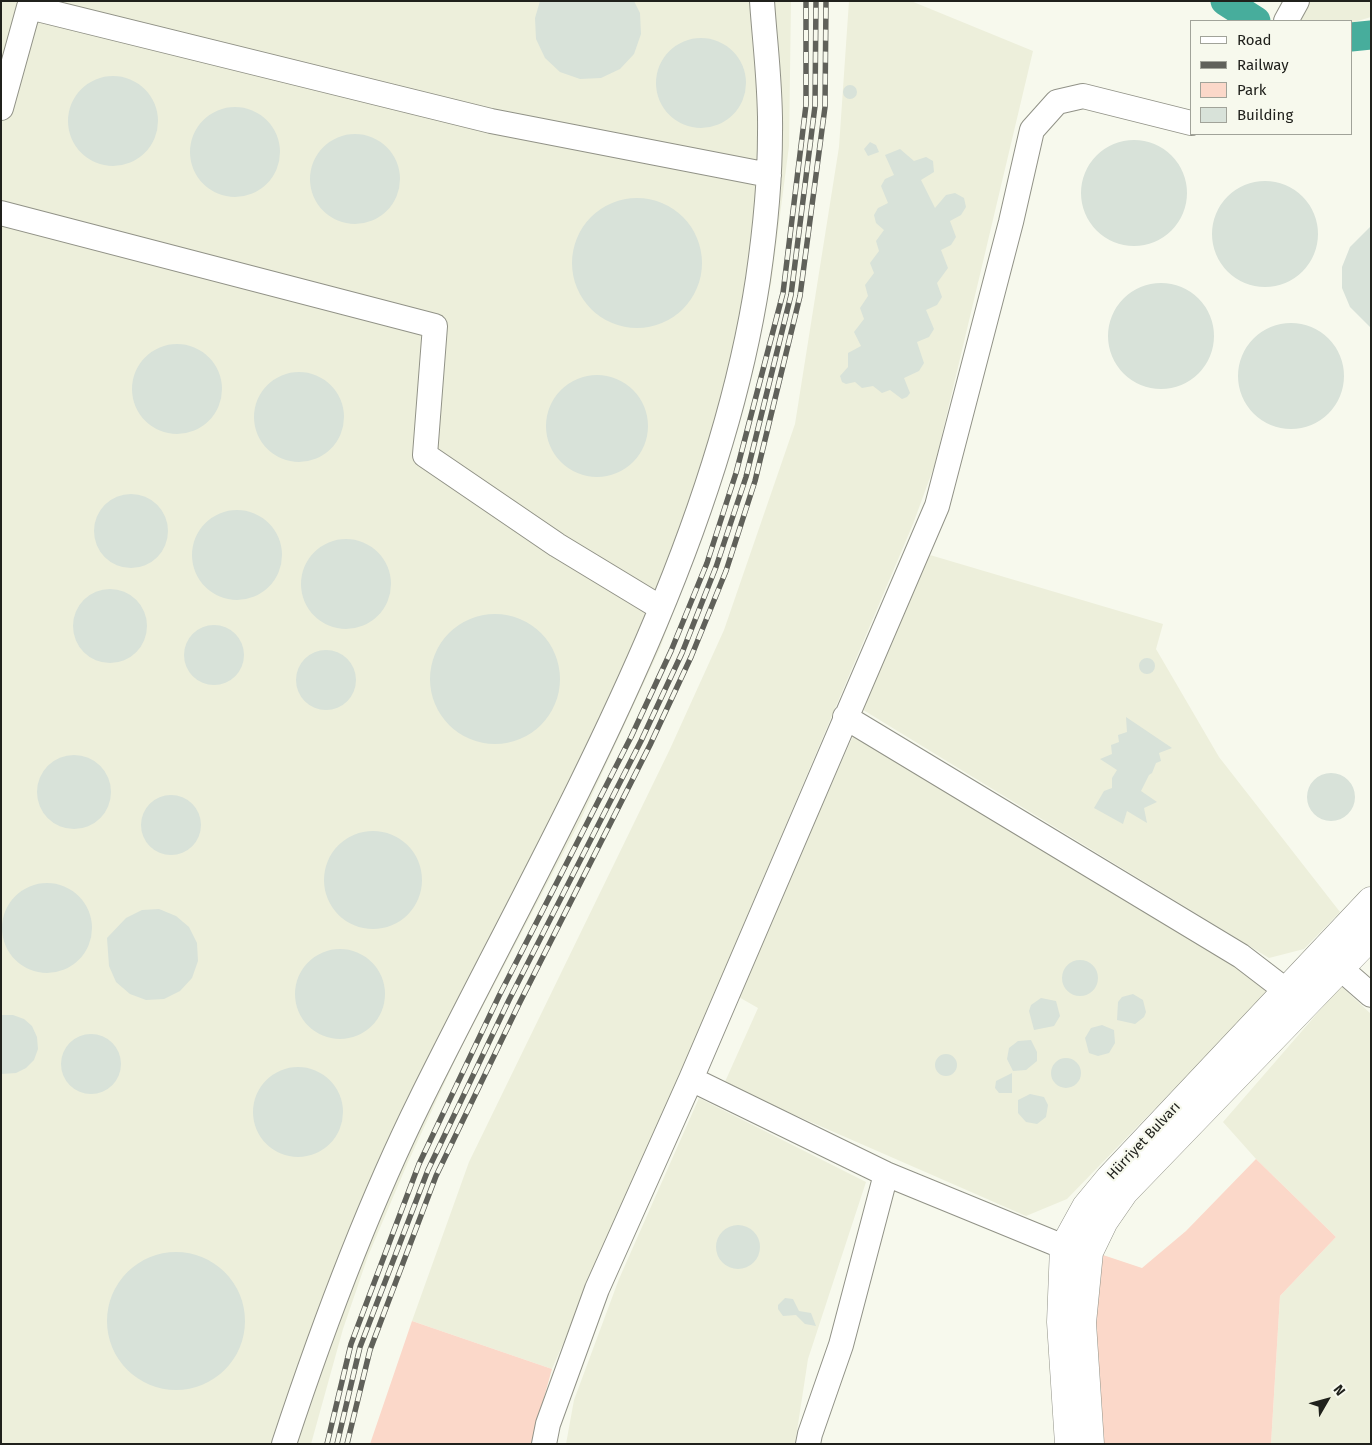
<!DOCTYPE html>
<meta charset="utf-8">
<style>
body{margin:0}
#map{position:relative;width:1372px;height:1445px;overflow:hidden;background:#f7f9ed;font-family:"Fira Sans",sans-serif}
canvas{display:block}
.frame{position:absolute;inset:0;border:2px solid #20211c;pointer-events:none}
.legend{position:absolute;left:1190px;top:20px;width:162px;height:115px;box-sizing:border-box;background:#f7f9ed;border:1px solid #a1a399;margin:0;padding:6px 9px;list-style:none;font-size:15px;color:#20211c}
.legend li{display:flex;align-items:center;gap:10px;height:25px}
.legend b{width:25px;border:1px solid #a1a399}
.north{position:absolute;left:1302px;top:1375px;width:50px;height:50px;-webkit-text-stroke:4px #f7f9ed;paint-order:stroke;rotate:52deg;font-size:14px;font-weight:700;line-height:20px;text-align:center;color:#20211c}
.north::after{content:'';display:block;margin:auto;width:18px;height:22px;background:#20211c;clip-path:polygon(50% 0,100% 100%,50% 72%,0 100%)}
</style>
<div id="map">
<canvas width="1372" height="1445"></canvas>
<div class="frame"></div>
<ul class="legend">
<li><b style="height:6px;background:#fff"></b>Road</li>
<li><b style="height:6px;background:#60615a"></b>Railway</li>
<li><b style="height:14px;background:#fbd8c9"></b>Park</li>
<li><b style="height:14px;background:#d8e2d9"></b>Building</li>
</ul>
<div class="north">N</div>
</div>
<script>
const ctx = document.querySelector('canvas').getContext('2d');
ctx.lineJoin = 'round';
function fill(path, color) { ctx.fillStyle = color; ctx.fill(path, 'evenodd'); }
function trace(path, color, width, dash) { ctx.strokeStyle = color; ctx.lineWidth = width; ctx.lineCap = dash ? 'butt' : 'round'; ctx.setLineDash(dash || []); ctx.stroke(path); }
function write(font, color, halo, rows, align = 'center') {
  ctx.font = font + ' "Fira Sans",sans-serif'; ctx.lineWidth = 4.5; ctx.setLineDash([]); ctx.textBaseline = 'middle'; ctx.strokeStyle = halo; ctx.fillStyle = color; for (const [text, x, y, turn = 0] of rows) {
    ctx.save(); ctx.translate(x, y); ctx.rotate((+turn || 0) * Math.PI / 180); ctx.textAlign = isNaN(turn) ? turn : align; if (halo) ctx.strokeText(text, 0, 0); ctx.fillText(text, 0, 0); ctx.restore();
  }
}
const built = new Path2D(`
 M 1,1 L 791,1 L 789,146 L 771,284 L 748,380 L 714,500 L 660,648 L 580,821 L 458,1054 L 408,1162 L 368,1256 L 343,1329 L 311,1444 L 1,1444 Z
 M 849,1 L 911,1 L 1033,51 L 935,464 L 913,524 L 678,1080 L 552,1369 L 412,1321 L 469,1162 L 670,749 L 724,630 L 795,424 L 839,147 Z
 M 1308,1 L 1371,1 L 1371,17 L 1351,23 L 1351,21 L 1295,21 Z
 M 930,555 L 1163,624 L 1156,649 L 1219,757 L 1340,912 L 1304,949 L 1269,958 L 860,708 Z
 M 853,736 L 1230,961 L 1269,991 L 1067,1199 L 1026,1216 L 724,1084 L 758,1008 L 737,996 Z
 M 1341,986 L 1371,1014 L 1371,1444 L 1271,1444 L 1280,1296 L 1336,1237 L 1256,1159 L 1223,1122 Z
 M 699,1098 L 866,1182 L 808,1359 L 795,1444 L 566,1444 L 574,1400 L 619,1279 Z`);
const green = new Path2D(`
 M 1256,1159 L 1336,1237 L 1280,1296 L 1271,1444 L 1100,1444 L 1092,1323 L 1103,1255 L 1142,1268 L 1186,1231 Z
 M 412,1321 L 552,1369 L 531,1444 L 370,1444 Z`);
const river = new Path2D(`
 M 1225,1 L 1256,21
 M 1351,37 L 1371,35`);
const building = new Path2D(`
 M 540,1 L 634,1 L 640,13 L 641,34 L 634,54 L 620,69 L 601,78 L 580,79 L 560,72 L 545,58 L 536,39 L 535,18 Z
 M656 83a45 45 0 1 1 90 0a45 45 0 1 1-90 0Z
 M68 121a45 45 0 1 1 90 0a45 45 0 1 1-90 0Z
 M843 92a7 7 0 1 1 14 0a7 7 0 1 1-14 0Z
 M190 152a45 45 0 1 1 90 0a45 45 0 1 1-90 0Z
 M310 179a45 45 0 1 1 90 0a45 45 0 1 1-90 0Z
 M1081 193a53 53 0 1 1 106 0a53 53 0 1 1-106 0Z
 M 870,142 L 876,145 L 879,152 L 868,156 L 864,149 Z
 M 900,149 L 914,161 L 926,157 L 933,161 L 934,172 L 921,180 L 935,208 L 946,195 L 955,193 L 964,198 L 966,207 L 961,215 L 950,221 L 956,237 L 951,245 L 941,250 L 948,268 L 937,283 L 942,297 L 937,305 L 926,310 L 934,329 L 929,337 L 917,342 L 924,363 L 919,371 L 904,378 L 910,393 L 907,397 L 902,399 L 890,390 L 882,393 L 873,386 L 862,388 L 855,382 L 846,384 L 842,382 L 840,376 L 848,367 L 848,353 L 861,346 L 854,332 L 864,319 L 860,308 L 868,296 L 865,285 L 874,273 L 870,263 L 879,251 L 876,241 L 884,230 L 876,223 L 874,215 L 878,208 L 888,203 L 881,186 L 885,179 L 894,175 L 885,155 Z
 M1212 234a53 53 0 1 1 106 0a53 53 0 1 1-106 0Z
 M572 263a65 65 0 1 1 130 0a65 65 0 1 1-130 0Z
 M 1371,226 L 1371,328 L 1350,307 L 1342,288 L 1342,267 L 1350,247 Z
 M1108 336a53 53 0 1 1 106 0a53 53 0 1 1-106 0Z
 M1238 376a53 53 0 1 1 106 0a53 53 0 1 1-106 0Z
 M132 389a45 45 0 1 1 90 0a45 45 0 1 1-90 0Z
 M254 417a45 45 0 1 1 90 0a45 45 0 1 1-90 0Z
 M546 426a51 51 0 1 1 102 0a51 51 0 1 1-102 0Z
 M94 531a37 37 0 1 1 74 0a37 37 0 1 1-74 0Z
 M192 555a45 45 0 1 1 90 0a45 45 0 1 1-90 0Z
 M301 584a45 45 0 1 1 90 0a45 45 0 1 1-90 0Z
 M73 626a37 37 0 1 1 74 0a37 37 0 1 1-74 0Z
 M430 679a65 65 0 1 1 130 0a65 65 0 1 1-130 0Z
 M184 655a30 30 0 1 1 60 0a30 30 0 1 1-60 0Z
 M296 680a30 30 0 1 1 60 0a30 30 0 1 1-60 0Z
 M1139 666a8 8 0 1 1 16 0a8 8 0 1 1-16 0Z
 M 1126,717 L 1172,748 L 1159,753 L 1161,761 L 1156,763 L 1152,773 L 1149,775 L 1141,791 L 1157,802 L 1144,808 L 1147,823 L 1127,811 L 1123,824 L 1094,808 L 1104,791 L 1112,788 L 1112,778 L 1117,770 L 1100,759 L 1112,754 L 1111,745 L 1119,742 L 1118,735 L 1127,732 Z
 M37 792a37 37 0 1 1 74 0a37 37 0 1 1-74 0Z
 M1307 797a24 24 0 1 1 48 0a24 24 0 1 1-48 0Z
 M141 825a30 30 0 1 1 60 0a30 30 0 1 1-60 0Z
 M324 880a49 49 0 1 1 98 0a49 49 0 1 1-98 0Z
 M2 928a45 45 0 1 1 90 0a45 45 0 1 1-90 0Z
 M 159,909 L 176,916 L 189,927 L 197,943 L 198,961 L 192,978 L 180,991 L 164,999 L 146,1000 L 130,994 L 116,982 L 109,966 L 107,938 L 126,918 L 142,910 Z
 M295 994a45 45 0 1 1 90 0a45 45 0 1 1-90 0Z
 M1062 978a18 18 0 1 1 36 0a18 18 0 1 1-36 0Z
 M 1133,994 L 1143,1000 L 1146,1012 L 1144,1017 L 1135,1024 L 1117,1020 L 1118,1002 L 1122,997 Z
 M 1041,998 L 1056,1001 L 1060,1016 L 1054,1026 L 1034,1030 L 1029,1011 L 1031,1005 Z
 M 1,1015 L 13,1015 L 24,1019 L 32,1026 L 37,1037 L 38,1049 L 34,1060 L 26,1068 L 16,1073 L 1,1074 Z
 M 1102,1025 L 1114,1030 L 1115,1043 L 1109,1053 L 1098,1056 L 1089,1053 L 1085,1038 L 1091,1028 Z
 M61 1064a30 30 0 1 1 60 0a30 30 0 1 1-60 0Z
 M 1031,1040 L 1037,1052 L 1037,1061 L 1026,1070 L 1013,1071 L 1007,1059 L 1009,1048 L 1018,1041 Z
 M935 1065a11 11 0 1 1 22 0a11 11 0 1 1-22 0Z
 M1051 1073a15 15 0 1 1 30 0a15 15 0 1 1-30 0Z
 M253 1112a45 45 0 1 1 90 0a45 45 0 1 1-90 0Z
 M 1012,1073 L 1012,1093 L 999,1093 L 995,1088 L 996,1081 Z
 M 1030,1094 L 1044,1097 L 1048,1105 L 1046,1117 L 1037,1124 L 1026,1122 L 1018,1113 L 1018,1100 Z
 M716 1247a22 22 0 1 1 44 0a22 22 0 1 1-44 0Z
 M107 1321a69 69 0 1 1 138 0a69 69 0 1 1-138 0Z
 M 785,1298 L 793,1299 L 799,1311 L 811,1313 L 816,1326 L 805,1324 L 796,1315 L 783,1316 L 778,1309 L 778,1305 Z`);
const minor = new Path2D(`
 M 1286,21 L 1297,1
 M 1,108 L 29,7 L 491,121 L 769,175
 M 1,213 L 435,326 L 425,455 L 557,545 L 661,608
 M 845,717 L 1241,956 L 1301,1002
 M 1340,968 L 1371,995
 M 691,1079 L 886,1174 L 1064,1247 L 1082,1251
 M 284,1444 C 323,1326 366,1210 421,1099 C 549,840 714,568 758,279 C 765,231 770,181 770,133 C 771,89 765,45 762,1
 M 544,1444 L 548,1424 L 597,1289 L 691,1079 L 937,506 L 1011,222 L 1032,130 L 1057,102 L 1083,96 L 1191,123
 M 808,1444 L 810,1434 L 841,1345 L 886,1174`);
const major = new Path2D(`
 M 1069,1444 L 1061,1322 L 1064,1247 L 1086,1207 L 1110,1178 L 1371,901
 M 1090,1444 L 1082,1323 L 1089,1252 L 1104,1221 L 1124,1192 L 1371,936`);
const rail = new Path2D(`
 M 327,1444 L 351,1344 L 419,1164 L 499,996 L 631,737 L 671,651 L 707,563 L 736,473 L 783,293 L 806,105 L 806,1
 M 337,1444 L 360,1347 L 428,1170 L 509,1000 L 641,741 L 682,653 L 716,567 L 746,477 L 791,295 L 815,106 L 816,1
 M 347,1444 L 370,1350 L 436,1176 L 519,1004 L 650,745 L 691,657 L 726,571 L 755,481 L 800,296 L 825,107 L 826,1`);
const streetNames = [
 ["Hürriyet Bulvarı",1144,1141,-47]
];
fill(built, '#edefdb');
fill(green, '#fbd8c9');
trace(river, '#47ad9c', 29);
fill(building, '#d8e2d9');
trace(minor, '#919287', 26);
trace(major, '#919287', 29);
trace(minor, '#fff', 24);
trace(major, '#fff', 28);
trace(rail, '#60615a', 5.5);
trace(rail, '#f7f9ed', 4, [11]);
write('14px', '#20211c', '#f7f9ed', streetNames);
</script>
